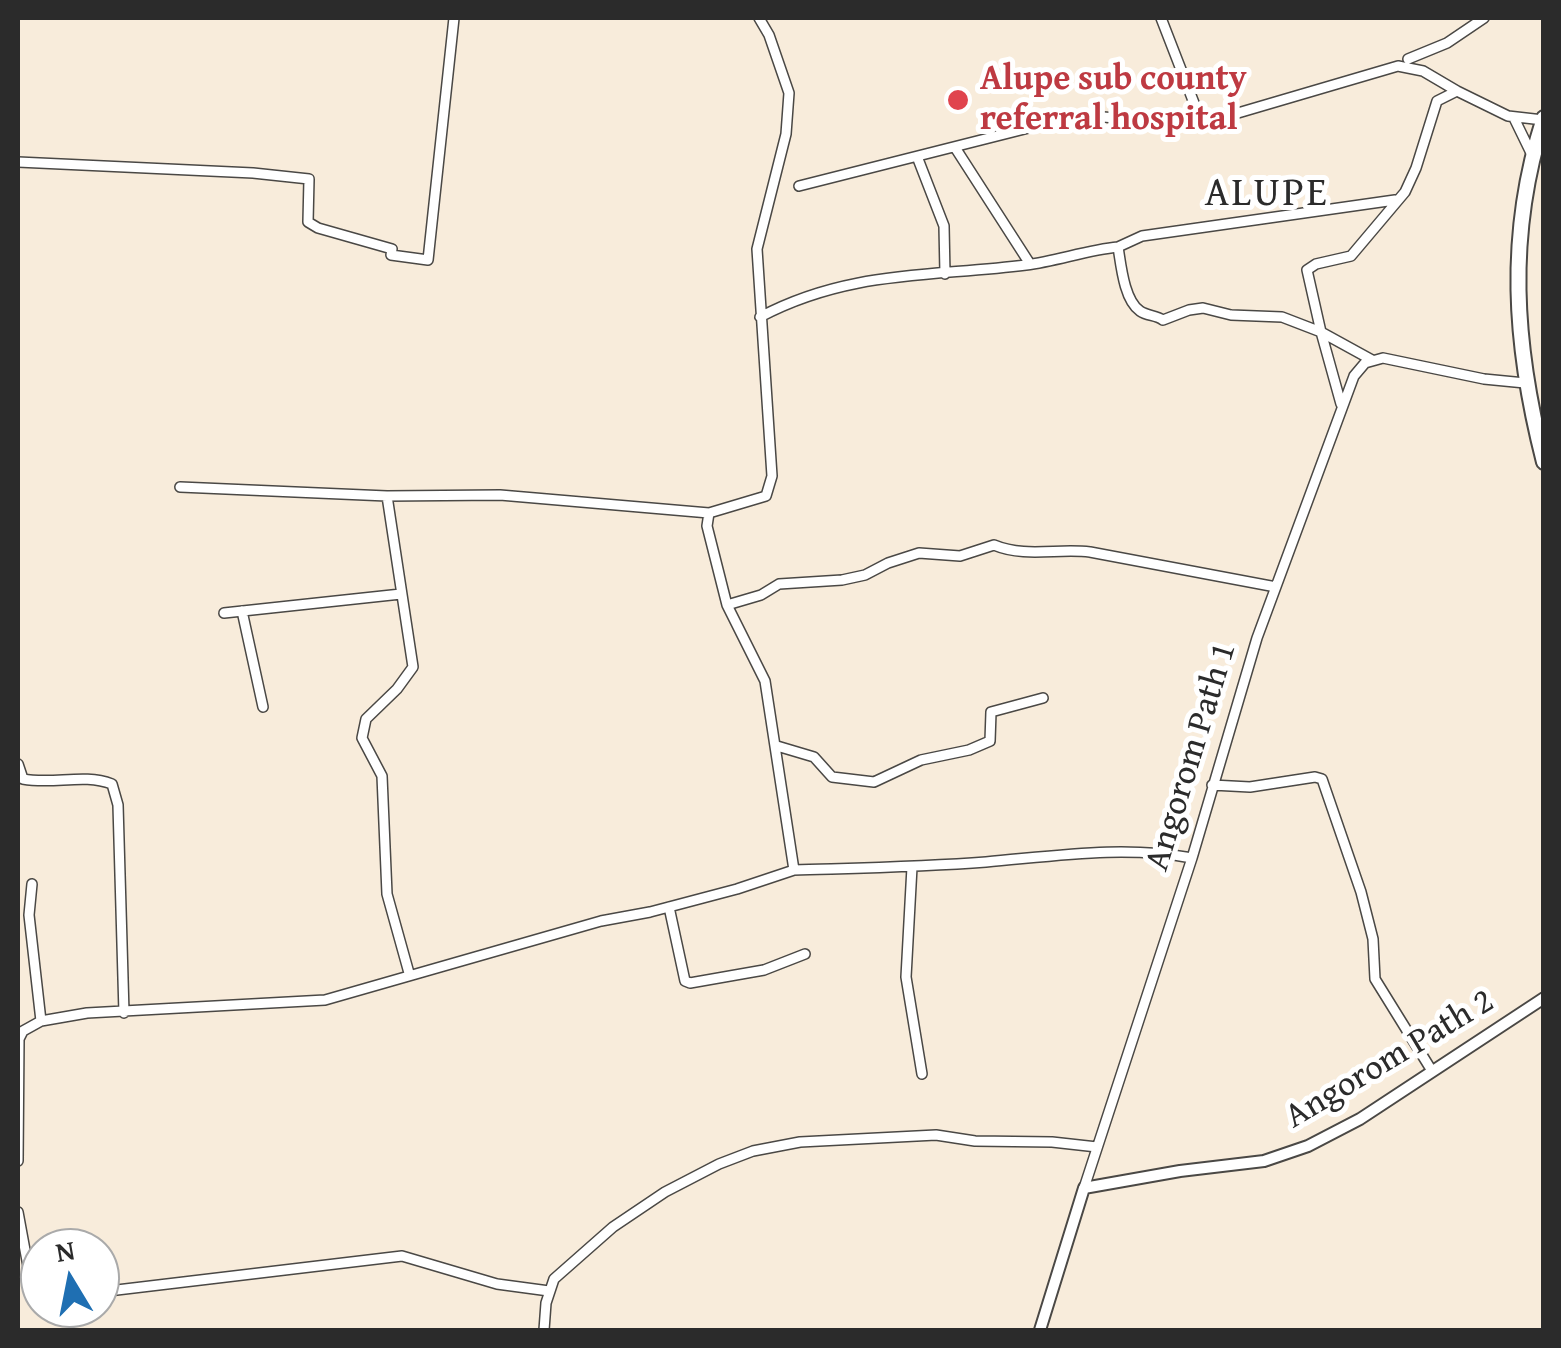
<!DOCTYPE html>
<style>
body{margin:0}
#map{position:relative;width:1561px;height:1348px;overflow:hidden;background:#f8ecdb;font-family:"Gentium Book Plus",serif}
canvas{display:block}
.frame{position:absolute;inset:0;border:20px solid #2b2b2b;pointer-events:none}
.north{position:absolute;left:20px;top:1228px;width:100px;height:100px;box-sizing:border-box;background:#fff;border:2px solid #aaa;border-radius:50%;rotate:350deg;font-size:28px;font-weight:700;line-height:40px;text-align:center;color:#2b2b2b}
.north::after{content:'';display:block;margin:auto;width:35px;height:45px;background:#1f6fb2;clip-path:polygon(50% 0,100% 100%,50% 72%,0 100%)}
</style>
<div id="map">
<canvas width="1561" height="1348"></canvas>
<div class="frame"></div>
<div class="north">N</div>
</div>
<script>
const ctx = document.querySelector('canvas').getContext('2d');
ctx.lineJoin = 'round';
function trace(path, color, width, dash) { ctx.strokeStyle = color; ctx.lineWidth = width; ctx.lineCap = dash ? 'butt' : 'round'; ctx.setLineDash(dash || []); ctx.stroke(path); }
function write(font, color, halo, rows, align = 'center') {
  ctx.font = font + ' "Gentium Book Plus",serif'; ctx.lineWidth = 10; ctx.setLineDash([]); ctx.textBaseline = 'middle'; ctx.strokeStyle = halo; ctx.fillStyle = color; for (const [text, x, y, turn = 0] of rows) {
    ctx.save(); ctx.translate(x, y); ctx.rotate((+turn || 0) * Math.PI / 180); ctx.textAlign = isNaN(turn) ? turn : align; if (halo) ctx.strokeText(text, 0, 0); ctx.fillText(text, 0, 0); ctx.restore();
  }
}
const minor = new Path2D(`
 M 759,18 L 769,35 L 789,93 L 786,134 L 757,249 L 772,476 L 766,496 L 709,513 L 707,526 L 727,605 L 765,681 L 794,870 C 859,868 922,867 986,862 C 1055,856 1123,845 1192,858
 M 1161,18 L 1194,103 L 1197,125
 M 1408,59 L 1447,43 L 1484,18
 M 1514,118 L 1532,155
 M 956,149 L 1030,264
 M 918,159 L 944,226 L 945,274
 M 18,162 L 253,173 L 309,179 L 308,222 L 318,228 L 392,249 L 391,255 L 428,260 L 454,18
 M 799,186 L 1080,115 L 1197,125 L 1398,66 L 1423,71 L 1457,91
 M 1118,247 L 1142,236 L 1395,200
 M 760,317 C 849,270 930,277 1026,265 C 1057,261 1087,250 1118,247 C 1121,265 1124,300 1140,311 C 1147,316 1156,315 1163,320 L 1189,310 L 1203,308 L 1231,315 L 1282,317 L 1321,332 L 1341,404
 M 1372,360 L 1321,332 L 1307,270 L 1316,264 L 1351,256 L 1405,192 L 1416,168 L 1437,101 L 1457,91 L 1508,116 L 1543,120
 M 180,487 L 387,496 L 500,495 L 709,513
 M 387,496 L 413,667 L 397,689 L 366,719 L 362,738 L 382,776 L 387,894 L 409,973
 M 727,605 L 761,595 L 779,584 L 842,580 L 865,575 L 888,563 L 919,553 L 960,556 L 994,545 C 1025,558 1058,548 1090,552 L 1276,587
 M 242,611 L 263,707
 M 224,613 L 401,594
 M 777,746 L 814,757 L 832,777 L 874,782 L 921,760 L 969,750 L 990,741 L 991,712 L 1043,698
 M 18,764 L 23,779 C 54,785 83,773 112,784 L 118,805 L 124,1013
 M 1212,785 L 1250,787 L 1315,777 L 1322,779 L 1361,892 L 1373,939 L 1375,979 L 1432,1071
 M 912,867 L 906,977 L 922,1074
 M 32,884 L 29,915 L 41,1021
 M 669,907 L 685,981 L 690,983 L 764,970 L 805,954
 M 18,1161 L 19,1039 L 23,1031 L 41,1021 L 87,1013 L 325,1000 L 601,921 L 650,912 L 737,889 L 794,870
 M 1084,1188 L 1192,858 L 1257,638 L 1354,376 L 1365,363 L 1383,358 L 1484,379 L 1525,383
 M 18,1212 L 32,1288 L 40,1297
 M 100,1292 L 402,1256 L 497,1284 L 549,1291
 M 544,1330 L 546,1303 L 554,1279 L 613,1227 L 665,1192 L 719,1164 L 753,1151 L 800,1142 L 936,1135 L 975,1141 L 1052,1142 L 1097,1147`);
const tertiary = new Path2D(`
 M 1040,1330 L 1084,1188 L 1180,1171 L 1264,1161 L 1308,1146 L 1360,1119 L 1544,998`);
const trunk = new Path2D(`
 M 1544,118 C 1506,235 1514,345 1544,462`);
const markers = [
 [958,100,12,"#e0444e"]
];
const healthNames = [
 ["Alupe sub county",980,80],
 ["referral hospital",980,120]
];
const streetNames = [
 ["Angorom Path 1",1192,757,-73],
 ["Angorom Path 2",1390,1060,-31]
];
const quarterNames = [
 ["ALUPE",1267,195]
];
trace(minor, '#4a4845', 12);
trace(tertiary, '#4a4845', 14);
trace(trunk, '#4a4845', 18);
trace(minor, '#fff', 9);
trace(tertiary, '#fff', 10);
trace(trunk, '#fff', 14);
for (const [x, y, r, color] of markers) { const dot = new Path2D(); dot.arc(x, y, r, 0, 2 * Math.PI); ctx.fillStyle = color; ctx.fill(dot); trace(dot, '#fff', 4); }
write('bold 35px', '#be3a42', '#fff', healthNames, 'left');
write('35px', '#2b2b2b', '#fff', streetNames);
ctx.letterSpacing = '2.5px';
write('40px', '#2b2b2b', '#fff', quarterNames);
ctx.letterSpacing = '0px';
</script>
